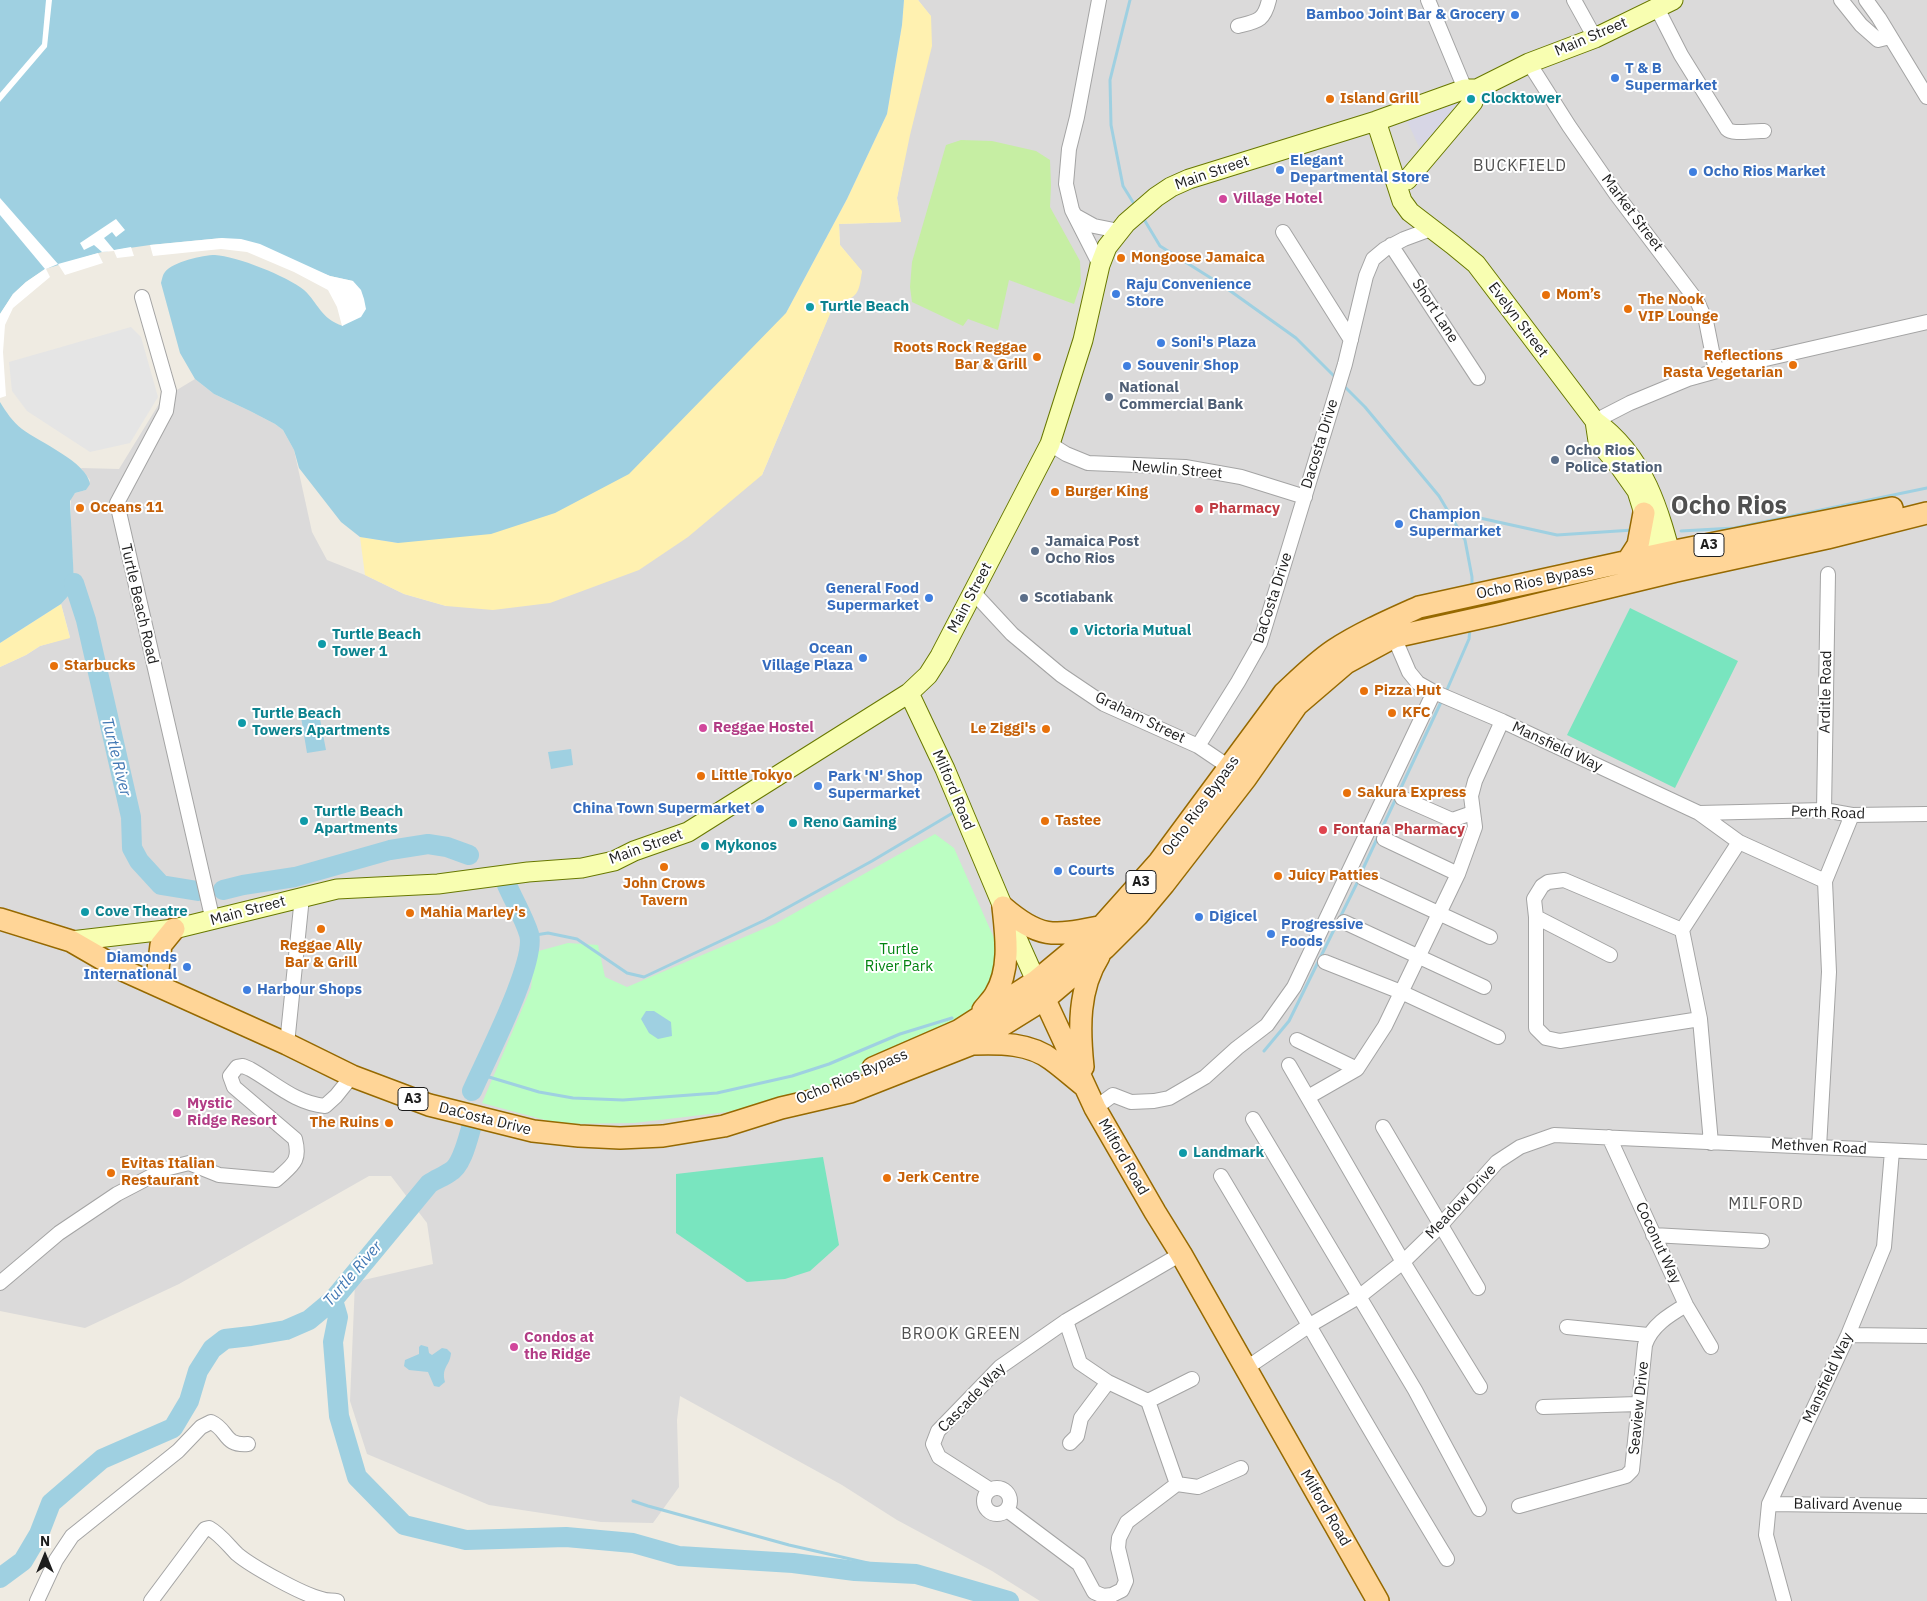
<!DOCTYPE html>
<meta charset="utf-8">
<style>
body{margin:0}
#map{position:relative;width:1927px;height:1601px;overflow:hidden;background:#efebe2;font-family:"IBM Plex Sans",sans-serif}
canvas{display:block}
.north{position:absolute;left:20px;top:1531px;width:50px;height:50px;-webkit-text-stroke:4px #fff;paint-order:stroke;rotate:0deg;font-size:14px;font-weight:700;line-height:20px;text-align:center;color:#1d1d1d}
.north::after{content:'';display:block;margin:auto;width:18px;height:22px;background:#1d1d1d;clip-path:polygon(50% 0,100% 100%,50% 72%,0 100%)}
</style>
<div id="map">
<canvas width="1927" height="1601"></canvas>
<div class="north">N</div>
</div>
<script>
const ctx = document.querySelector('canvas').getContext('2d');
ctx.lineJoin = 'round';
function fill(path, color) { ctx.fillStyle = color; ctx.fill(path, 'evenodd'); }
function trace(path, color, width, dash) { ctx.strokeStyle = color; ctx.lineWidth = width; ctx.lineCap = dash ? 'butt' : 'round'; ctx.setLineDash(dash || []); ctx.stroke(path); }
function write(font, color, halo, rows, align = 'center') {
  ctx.font = font + ' "IBM Plex Sans",sans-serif'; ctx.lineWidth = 4; ctx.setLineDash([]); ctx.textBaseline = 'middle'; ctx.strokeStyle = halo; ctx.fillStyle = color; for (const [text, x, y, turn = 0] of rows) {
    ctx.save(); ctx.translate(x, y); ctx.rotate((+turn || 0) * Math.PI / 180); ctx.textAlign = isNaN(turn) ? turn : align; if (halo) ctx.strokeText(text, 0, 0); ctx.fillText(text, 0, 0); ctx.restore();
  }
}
const residential = new Path2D(`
 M 918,0 L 1927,0 L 1927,1601 L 1040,1601 L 992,1571 L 897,1520 L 842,1485 L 680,1396 L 677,1420 L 679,1487 L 653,1523 L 601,1522 L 489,1505 L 367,1454 L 350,1401 L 355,1282 L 433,1264 L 427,1223 L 391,1176 L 369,1176 L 179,1284 L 85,1328 L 0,1311 L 0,667 L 26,655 L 40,646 L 70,637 L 61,604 L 70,594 L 74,583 L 71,536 L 71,497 L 75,493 L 86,490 L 90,480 L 81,468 L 119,469 L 162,399 L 195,379 L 214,394 L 250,411 L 275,424 L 283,430 L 294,450 L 312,532 L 327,560 L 365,575 L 404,594 L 446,606 L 762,475 L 835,301 L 850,300 L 862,272 L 840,245 L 839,224 L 901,222 L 897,198 L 931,17 Z`);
const grass = new Path2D(`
 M 961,140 L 992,141 L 1036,151 L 1050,160 L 1051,185 L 1050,207 L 1080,261 L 1081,283 L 1074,304 L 1009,280 L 998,330 L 968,319 L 963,326 L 912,302 L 910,287 L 912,262 L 946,145 Z`);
const sand = new Path2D(`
 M 904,0 L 918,0 L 931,16 L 932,46 L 910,135 L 897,198 L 901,222 L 839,224 L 840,245 L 862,271 C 859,293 858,299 835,302 L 762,475 L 688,537 L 639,570 L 550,603 L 493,610 L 446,606 L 404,594 L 365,575 L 360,537 L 398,543 L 786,313 L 847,199 L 887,114 L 902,25 Z
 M 61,604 L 70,638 L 40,646 L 26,655 L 0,667 L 0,643 Z`);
const park = new Path2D(`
 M 935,834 L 954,848 L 994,938 L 996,960 L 993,980 L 977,1012 L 935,1042 L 816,1091 L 727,1112 L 634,1123 L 560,1124 L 482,1103 L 531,988 L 535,952 L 568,943 L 598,945 L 605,977 L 627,987 L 775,924 Z`);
const pitch = new Path2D(`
 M 1630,608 L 1738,661 L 1675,788 L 1567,735 Z
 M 823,1157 L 839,1245 L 810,1271 L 785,1279 L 747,1282 L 676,1233 L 676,1174 Z`);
const parking = new Path2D(`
 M 131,327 L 141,337 L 158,397 L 130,443 L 90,452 L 27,411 L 12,391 L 9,362 Z`);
const plaza = new Path2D(`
 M 1470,97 L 1421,151 L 1407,121 Z`);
const water = new Path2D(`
 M 0,0 L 904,0 L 902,25 L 887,114 L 847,199 L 786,313 L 629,474 L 555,513 L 491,534 L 398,543 L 360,537 L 341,522 L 299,468 L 294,450 L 283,430 L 275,424 L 250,411 L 214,394 L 195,379 L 180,353 L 161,283 C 162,279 163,274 165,272 C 172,262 203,255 215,255 C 236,256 287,276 304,290 C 319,304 320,318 343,326 L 353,281 L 330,276 L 222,238 L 150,245 L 102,252 L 45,269 L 26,282 L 13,294 L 0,314 Z
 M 0,402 C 6,412 13,422 22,429 C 39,442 87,462 90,484 L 86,490 L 75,493 L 70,501 L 74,583 L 70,594 L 61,604 L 0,643 Z
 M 319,714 L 326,750 L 307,753 L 301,717 Z
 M 571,749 L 573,765 L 551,769 L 548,752 Z
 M 646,1011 L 654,1011 L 671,1022 L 672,1036 L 658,1039 L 649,1033 L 641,1019 Z
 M 421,1345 L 428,1347 L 429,1353 L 432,1355 L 442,1348 L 447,1349 L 451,1353 C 450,1366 441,1367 445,1382 L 439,1387 L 434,1386 L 428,1372 L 409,1370 L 404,1366 L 405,1360 L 419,1354 L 419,1347 Z`);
const pier = new Path2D(`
 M 46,0 L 52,0 L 47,47 L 0,102 L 0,93 L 42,44 Z
 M 0,198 L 58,264 L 98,253 L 103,263 L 65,275 L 58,264 L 46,269 L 50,277 L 13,308 L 5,325 L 3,352 L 6,396 L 0,398 L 0,314 L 13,294 L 26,282 L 45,269 L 0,215 Z
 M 116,219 L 125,230 L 116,237 L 112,232 L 104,238 L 114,250 L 131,247 L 134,256 L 117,258 L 114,251 L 102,252 L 94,245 L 84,250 L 80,243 Z
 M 222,238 L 241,239 L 260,244 L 330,276 L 353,281 L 361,290 L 364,299 L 366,309 L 361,317 L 342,326 L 337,307 L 328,290 L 294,272 L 247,252 L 221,249 L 153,256 L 150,245 Z`);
const stream = new Path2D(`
 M 1130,0 L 1110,80 L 1111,125 L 1123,186 L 1136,207
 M 1142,216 L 1160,246 L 1222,285 L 1296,338 L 1336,378
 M 1343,385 L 1365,407 L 1439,496 L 1465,540 L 1472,577 L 1472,587
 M 1448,511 L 1557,535 L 1633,530
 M 1681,531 L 1734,528 L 1927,488
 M 1446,692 L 1469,639 L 1470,628
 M 1361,873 L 1442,700
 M 529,936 L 548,933 L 577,939 L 627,973 L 644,977 L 765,920 L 872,861 L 956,811
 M 1264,1051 L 1289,1021 L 1359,879
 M 479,1074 L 539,1092 L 573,1098 L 623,1100 L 717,1093 L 792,1076 L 829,1064 L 900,1034 L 952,1018
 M 633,1501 L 648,1506 L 789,1545 L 916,1574`);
const river = new Path2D(`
 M 74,583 L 86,620 L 131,817 L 132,848 L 139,861 L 161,885 L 198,891
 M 223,890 L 243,885 L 295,877 L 390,850 L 428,844 L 447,847 L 469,855
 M 472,1091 C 485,1061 537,962 529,934 C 524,918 514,901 507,885
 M 333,1300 L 338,1317 L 333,1342 L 339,1416 L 357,1477 L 404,1525 L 466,1540 L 566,1537 L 633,1543 L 679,1556 L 793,1563 L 855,1571 L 916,1574 L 1009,1601
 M 0,1578 L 23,1561 L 39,1534 L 51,1503 L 102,1459 L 173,1428 L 189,1401 L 198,1371 L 212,1349 L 225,1339 L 251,1336 L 286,1330 L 309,1320 L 333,1300 L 429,1184 C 436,1179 443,1177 450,1172 C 462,1166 468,1138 472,1125`);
const street = new Path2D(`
 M 1099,0 L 1077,117 L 1069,149 L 1066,184 L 1072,210 L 1100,265
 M 1428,0 L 1465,89
 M 1574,0 L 1595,38
 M 1841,0 L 1861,25 L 1878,40 L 1890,37
 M 1866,0 L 1879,18 L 1927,97
 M 1657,8 L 1681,55 L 1727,129 C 1733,135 1754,130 1764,131
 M 1238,26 C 1258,21 1264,21 1269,0
 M 1529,63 L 1569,126 L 1616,194 L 1697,301 L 1706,321 L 1716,371
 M 1076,216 L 1094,226 L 1119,231
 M 1283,232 L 1351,340
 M 1391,245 L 1478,378
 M 142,297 L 169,391 L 166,411 L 117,503 L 213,921
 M 1595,421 L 1630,403 L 1688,379 L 1735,366 L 1927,322
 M 1050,444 L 1066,454 L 1088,463 L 1185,467 L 1241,477 L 1305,497
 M 973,592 L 1012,634 L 1061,675 L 1104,704 L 1198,746 L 1235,771
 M 1394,637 L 1409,672 L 1418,683 L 1434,692 L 1502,721 L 1699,813 L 1739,842 L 1825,881
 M 1198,746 L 1238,682 L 1260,643 L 1345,364 L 1366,276 L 1373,259 L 1385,249 L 1404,239 L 1431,229
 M 1402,798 L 1452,820 L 1472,813
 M 1824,810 L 1828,574
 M 1699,813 L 1824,810 L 1852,815 L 1927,814
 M 1384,839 L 1458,874
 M 1363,878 L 1490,937
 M 1536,917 L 1610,955
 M 1344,922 L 1484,987
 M 1682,930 L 1564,880 L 1548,882 L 1542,886 L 1534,899 L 1536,917 L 1536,1028 L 1546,1038 L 1560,1041 L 1700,1019
 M 1325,962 L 1401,992 L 1498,1037
 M 1297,1040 L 1357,1069 L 1385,1026 L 1458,874 L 1475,827 L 1471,796 L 1475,781 L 1502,721
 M 287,1044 L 302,897
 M 1289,1065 L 1403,1262 L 1480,1387
 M 1308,1097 L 1357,1069
 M 1095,1108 L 1113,1095 L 1131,1102 L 1154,1101 L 1169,1098 L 1205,1077 L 1237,1048 L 1267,1025 L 1294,987 L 1434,692
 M 1253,1119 L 1415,1390 L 1479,1509
 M 1383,1127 L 1478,1288
 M 1609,1137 L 1686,1305 L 1711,1347
 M 1711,1143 L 1700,1019 L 1682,930 L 1739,842
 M 1819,1147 L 1829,972 L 1825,881 L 1852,815
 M 1221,1176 C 1297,1303 1370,1432 1447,1559
 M 1653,1235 L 1762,1241
 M 0,1283 L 59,1233 L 117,1194 L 165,1169 L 189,1163 L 219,1175 L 276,1180 C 292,1165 301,1162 295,1139 L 234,1087 L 230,1076 L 237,1067 L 243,1066 L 250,1069 C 275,1083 295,1103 325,1106 L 336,1096 L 352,1076
 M 1066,1321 L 1080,1363 L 1108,1382 L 1148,1401 L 1177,1484
 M 1567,1327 L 1648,1335
 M 1848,1335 L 1927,1336
 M 1245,1369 L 1310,1325 L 1360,1296 L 1403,1262 L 1440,1226 L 1497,1162 L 1520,1147 L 1554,1135 L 1927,1152
 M 1148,1401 L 1192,1379
 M 1543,1407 L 1638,1404
 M 1070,1443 L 1077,1436 L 1081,1418 L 1108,1382
 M 1177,1484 L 1198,1487 L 1241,1468
 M984 1501a13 13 0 1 1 26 0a13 13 0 1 1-26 0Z
 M 989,1489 L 939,1457 L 933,1444 L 938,1431 L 1000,1367 L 1066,1321 L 1181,1254
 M 1769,1504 L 1927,1506
 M 1519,1506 L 1626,1476 L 1632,1470 L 1645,1345 C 1651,1326 1669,1315 1686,1305
 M 1007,1510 L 1079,1564 L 1094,1592 L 1103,1596 L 1112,1595 L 1122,1590 L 1126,1581 L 1118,1548 L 1119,1538 L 1127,1522 L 1177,1484
 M 37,1601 L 56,1560 L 72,1536 L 178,1451 L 201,1427 L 211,1422 C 229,1430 223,1446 248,1444
 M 151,1601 L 201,1534 L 205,1529 L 209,1528 C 220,1534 228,1545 237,1554 C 251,1566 303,1595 322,1599 C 326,1601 332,1600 337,1601
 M 1784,1601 L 1766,1535 L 1769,1504 L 1848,1335 L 1884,1247 L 1892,1151`);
const secondary = new Path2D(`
 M 1376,121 L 1402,201 L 1410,212 L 1453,245 L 1476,264 L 1595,421 C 1645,457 1659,510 1674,567
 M 1407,180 L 1473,102 L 1475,90
 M 1595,421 L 1598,441 L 1620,467 L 1637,491 L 1661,568
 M 909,693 L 945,769 L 1003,907 L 1036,981
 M 71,941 L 174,929 L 337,889 L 438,884 L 528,872 L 582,868 L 614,861 L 634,851 L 688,832 L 909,693 L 928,675 L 940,656 L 1050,444 L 1083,340 L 1100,265 L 1107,247 L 1126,223 L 1156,197 L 1171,187 L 1189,179 L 1376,121 L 1465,89 L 1477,89 L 1529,63 L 1595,38 L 1673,0`);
const primary = new Path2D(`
 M 1627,562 L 1638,545 L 1644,513
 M 1003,907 C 1040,939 1053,936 1099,927
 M 0,919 L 71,941 L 116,967 L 287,1044 L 352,1076 L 429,1105 L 533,1131 L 579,1136 L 620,1138 L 663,1136 L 724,1126 L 781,1108 L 850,1092 L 972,1044 L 1046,998 L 1105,948 L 1138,915 L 1164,884 L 1246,778 L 1297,705 L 1346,663 L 1394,637 L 1498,614 L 1676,571 L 1827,538 L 1927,513
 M 156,985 L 161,945 L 174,929
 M 1039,987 L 1095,1108 L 1155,1212 L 1181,1254 L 1378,1601
 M 983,1010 C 987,1005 992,1000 995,995 C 1011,969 1006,935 1003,907
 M 973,1044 C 1000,1043 1030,1043 1052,1060 C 1063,1068 1073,1077 1083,1085
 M 1083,1067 C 1079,1029 1078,989 1099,956
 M 873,1068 L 958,1031 L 1036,981 L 1101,927 L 1159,862 L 1284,693 C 1300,678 1316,662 1334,650 C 1360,633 1390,620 1419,607 L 1670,552 L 1892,508`);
const markers = [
 [1515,15,5,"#3f7fe0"],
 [1615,78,5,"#3f7fe0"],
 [1330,99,5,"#e8710a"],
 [1471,99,5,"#0f9aa8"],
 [1280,170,5,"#3f7fe0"],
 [1693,172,5,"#3f7fe0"],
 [1223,199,5,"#d1479c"],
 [1121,258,5,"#e8710a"],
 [1116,294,5,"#3f7fe0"],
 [1546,295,5,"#e8710a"],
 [810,307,5,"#0f9aa8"],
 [1628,309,5,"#e8710a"],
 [1161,343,5,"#3f7fe0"],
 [1037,357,5,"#e8710a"],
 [1793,365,5,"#e8710a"],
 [1127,366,5,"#3f7fe0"],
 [1109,397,5,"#5c6f8a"],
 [1555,460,5,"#5c6f8a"],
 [1055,492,5,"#e8710a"],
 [80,508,5,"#e8710a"],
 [1199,509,5,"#e0444e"],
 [1399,524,5,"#3f7fe0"],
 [1035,551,5,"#5c6f8a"],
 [929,598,5,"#3f7fe0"],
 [1024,598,5,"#5c6f8a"],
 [1074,631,5,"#0f9aa8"],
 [322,644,5,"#0f9aa8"],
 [863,658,5,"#3f7fe0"],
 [54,666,5,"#e8710a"],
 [1364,691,5,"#e8710a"],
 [1392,713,5,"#e8710a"],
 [242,723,5,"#0f9aa8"],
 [703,728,5,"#d1479c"],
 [1046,729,5,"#e8710a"],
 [701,776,5,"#e8710a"],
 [818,786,5,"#3f7fe0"],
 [1347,793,5,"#e8710a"],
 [760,809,5,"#3f7fe0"],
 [304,821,5,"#0f9aa8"],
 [1045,821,5,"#e8710a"],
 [793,823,5,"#0f9aa8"],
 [1323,830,5,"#e0444e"],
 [705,846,5,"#0f9aa8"],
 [664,867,5,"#e8710a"],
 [1058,871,5,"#3f7fe0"],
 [1278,876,5,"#e8710a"],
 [85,912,5,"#0f9aa8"],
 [410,913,5,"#e8710a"],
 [1199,917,5,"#3f7fe0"],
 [321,929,5,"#e8710a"],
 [1271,934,5,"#3f7fe0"],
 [187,967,5,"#3f7fe0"],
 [247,990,5,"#3f7fe0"],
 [177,1113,5,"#d1479c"],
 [389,1123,5,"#e8710a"],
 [1183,1153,5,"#0f9aa8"],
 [111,1173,5,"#e8710a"],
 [887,1178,5,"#e8710a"],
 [514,1347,5,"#d1479c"]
];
const shields = [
 [1709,545,30],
 [1141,882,30],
 [413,1099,30]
];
const shieldNames = [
 ["A3",1709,545],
 ["A3",1141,882],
 ["A3",413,1099]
];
const shopNames = [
 ["Bamboo Joint Bar & Grocery",1505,15,"right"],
 ["T & B",1625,69],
 ["Supermarket",1625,86],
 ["Elegant",1290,161],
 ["Departmental Store",1290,178],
 ["Ocho Rios Market",1703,172],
 ["Raju Convenience",1126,285],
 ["Store",1126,302],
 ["Soni's Plaza",1171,343],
 ["Souvenir Shop",1137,366],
 ["Champion",1409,515],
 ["Supermarket",1409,532],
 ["General Food",919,589,"right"],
 ["Supermarket",919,606,"right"],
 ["Ocean",853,649,"right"],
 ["Village Plaza",853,666,"right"],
 ["Park 'N' Shop",828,777],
 ["Supermarket",828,794],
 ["China Town Supermarket",750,809,"right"],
 ["Courts",1068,871],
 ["Digicel",1209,917],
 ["Progressive",1281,925],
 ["Foods",1281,942],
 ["Diamonds",177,958,"right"],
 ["International",177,975,"right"],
 ["Harbour Shops",257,990]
];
const streetNames = [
 ["Main Street",1591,37,-23],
 ["Main Street",1212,173,-19],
 ["Market Street",1632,213,53],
 ["Short Lane",1435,311,57],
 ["Evelyn Street",1518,320,53],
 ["Dacosta Drive",1320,444,-73],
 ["Newlin Street",1177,470,5],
 ["Ocho Rios Bypass",1535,582,-12],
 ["Main Street",970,598,-62],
 ["DaCosta Drive",1273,598,-72],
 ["Turtle Beach Road",139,604,77],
 ["Arditle Road",1826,692,-89],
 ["Graham Street",1140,718,26],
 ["Mansfield Way",1557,747,25],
 ["Milford Road",953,790,67],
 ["Ocho Rios Bypass",1201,806,-54],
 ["Perth Road",1828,813,2],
 ["Main Street",646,847,-20],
 ["Main Street",248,911,-15],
 ["Ocho Rios Bypass",852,1077,-23],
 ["DaCosta Drive",485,1119,14],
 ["Methven Road",1819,1147,3],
 ["Milford Road",1123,1157,60],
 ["Meadow Drive",1461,1202,-47],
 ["Coconut Way",1658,1243,65],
 ["Mansfield Way",1828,1378,-65],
 ["Cascade Way",972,1398,-46],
 ["Seaview Drive",1639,1408,-84],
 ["Balivard Avenue",1848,1505,1],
 ["Milford Road",1325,1508,60]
];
const foodNames = [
 ["Island Grill",1340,99],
 ["Mongoose Jamaica",1131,258],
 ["Mom’s",1556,295],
 ["The Nook",1638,300],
 ["VIP Lounge",1638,317],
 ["Roots Rock Reggae",1027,348,"right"],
 ["Bar & Grill",1027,365,"right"],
 ["Reflections",1783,356,"right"],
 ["Rasta Vegetarian",1783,373,"right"],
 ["Burger King",1065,492],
 ["Oceans 11",90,508],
 ["Starbucks",64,666],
 ["Pizza Hut",1374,691],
 ["KFC",1402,713],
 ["Le Ziggi's",1036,729,"right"],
 ["Little Tokyo",711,776],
 ["Sakura Express",1357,793],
 ["Tastee",1055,821],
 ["Juicy Patties",1288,876],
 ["John Crows",664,884,"center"],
 ["Tavern",664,901,"center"],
 ["Mahia Marley's",420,913],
 ["Reggae Ally",321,946,"center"],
 ["Bar & Grill",321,963,"center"],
 ["The Ruins",379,1123,"right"],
 ["Evitas Italian",121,1164],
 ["Restaurant",121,1181],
 ["Jerk Centre",897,1178]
];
const cultureNames = [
 ["Clocktower",1481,99],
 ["Turtle Beach",820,307],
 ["Victoria Mutual",1084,631],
 ["Turtle Beach",332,635],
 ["Tower 1",332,652],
 ["Turtle Beach",252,714],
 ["Towers Apartments",252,731],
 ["Turtle Beach",314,812],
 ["Apartments",314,829],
 ["Reno Gaming",803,823],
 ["Mykonos",715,846],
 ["Cove Theatre",95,912],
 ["Landmark",1193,1153]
];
const hotelNames = [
 ["Village Hotel",1233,199],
 ["Reggae Hostel",713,728],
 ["Mystic",187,1104],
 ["Ridge Resort",187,1121],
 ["Condos at",524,1338],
 ["the Ridge",524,1355]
];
const serviceNames = [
 ["National",1119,388],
 ["Commercial Bank",1119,405],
 ["Ocho Rios",1565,451],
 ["Police Station",1565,468],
 ["Jamaica Post",1045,542],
 ["Ocho Rios",1045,559],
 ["Scotiabank",1034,598]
];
const healthNames = [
 ["Pharmacy",1209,509],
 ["Fontana Pharmacy",1333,830]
];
const parkNames = [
 ["Turtle",899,950],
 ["River Park",899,967]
];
const neighbourhoodNames = [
 ["BUCKFIELD",1520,166],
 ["MILFORD",1766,1204],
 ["BROOK GREEN",961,1334]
];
const waterNames = [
 ["Turtle River",116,757,76],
 ["Turtle River",353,1274,-49]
];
const townNames = [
 ["Ocho Rios",1729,507]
];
fill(residential, '#dbdada');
fill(grass, '#c6eea3');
fill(sand, '#fff1b0');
fill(park, '#bbfec2');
fill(pitch, '#79e5bf');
fill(parking, '#e5e5e5');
fill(plaza, '#d7d6e5');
fill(water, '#9fd0e1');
fill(pier, '#fff');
trace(stream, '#9fd0e1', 3);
trace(river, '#9fd0e1', 20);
trace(street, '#a4a4a4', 16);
trace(secondary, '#687800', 21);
trace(primary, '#966900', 24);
trace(street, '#fff', 14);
trace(secondary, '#f8feb1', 19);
trace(primary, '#ffd597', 21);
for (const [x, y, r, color] of markers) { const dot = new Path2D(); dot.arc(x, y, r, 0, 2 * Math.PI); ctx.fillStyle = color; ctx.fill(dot); trace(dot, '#fff', 2); }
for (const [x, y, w] of shields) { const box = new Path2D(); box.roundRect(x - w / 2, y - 11.5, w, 23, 4); ctx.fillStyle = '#fff'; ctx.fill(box); trace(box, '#1d1d1d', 1); }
write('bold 14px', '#1d1d1d', null, shieldNames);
write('bold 15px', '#366cbe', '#fff', shopNames, 'left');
write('15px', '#1d1d1d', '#fff', streetNames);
write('bold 15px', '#c56008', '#fff', foodNames, 'left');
write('bold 15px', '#0d838f', '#fff', cultureNames, 'left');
write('bold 15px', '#b23c85', '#fff', hotelNames, 'left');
write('bold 15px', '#4e5e75', '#fff', serviceNames, 'left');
write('bold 15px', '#be3a42', '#fff', healthNames, 'left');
write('15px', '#038411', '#fff', parkNames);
ctx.letterSpacing = '1px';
write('16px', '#505050', '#fff', neighbourhoodNames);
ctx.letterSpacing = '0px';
write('italic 16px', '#4278b4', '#fff', waterNames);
write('bold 25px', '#505050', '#fff', townNames);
</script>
